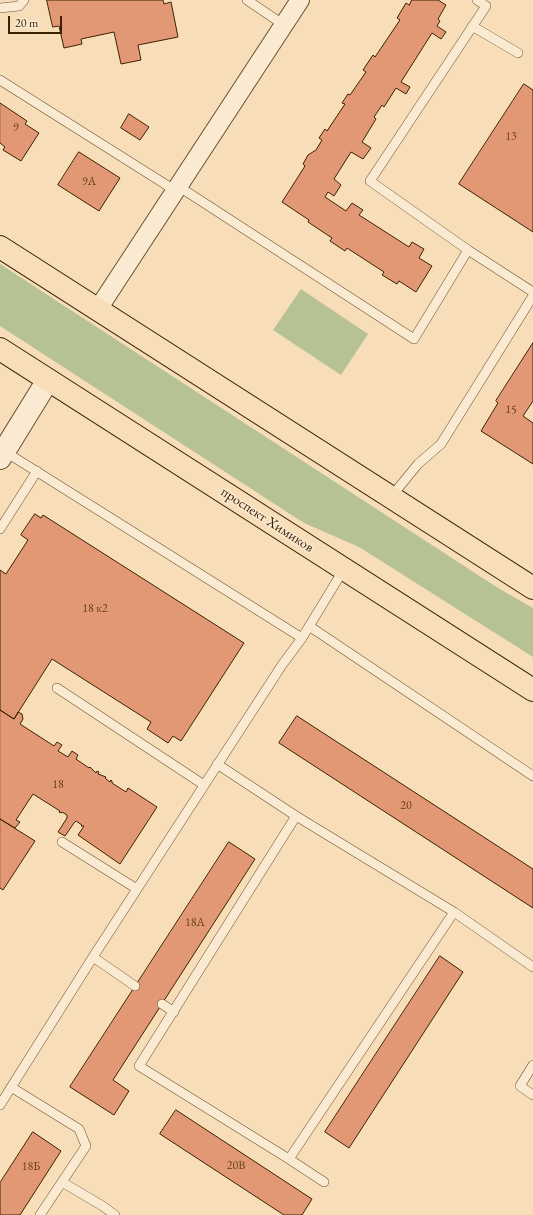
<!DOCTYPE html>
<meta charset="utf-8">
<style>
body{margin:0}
#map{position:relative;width:533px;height:1215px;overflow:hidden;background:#f7deb9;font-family:"EB Garamond",serif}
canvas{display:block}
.scale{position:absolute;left:8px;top:16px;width:54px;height:18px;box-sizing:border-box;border:2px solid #3b2201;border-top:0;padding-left:5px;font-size:12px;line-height:14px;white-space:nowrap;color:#3b2201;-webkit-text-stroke:3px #faead2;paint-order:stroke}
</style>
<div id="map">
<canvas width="533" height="1215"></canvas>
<div class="scale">20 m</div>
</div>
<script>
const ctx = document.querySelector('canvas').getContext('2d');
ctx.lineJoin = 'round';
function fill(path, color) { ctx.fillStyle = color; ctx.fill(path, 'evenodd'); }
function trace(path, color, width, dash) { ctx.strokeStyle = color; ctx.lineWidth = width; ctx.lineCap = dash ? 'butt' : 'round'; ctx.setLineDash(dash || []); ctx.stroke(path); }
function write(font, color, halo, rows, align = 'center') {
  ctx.font = font + ' "EB Garamond",serif'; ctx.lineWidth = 3; ctx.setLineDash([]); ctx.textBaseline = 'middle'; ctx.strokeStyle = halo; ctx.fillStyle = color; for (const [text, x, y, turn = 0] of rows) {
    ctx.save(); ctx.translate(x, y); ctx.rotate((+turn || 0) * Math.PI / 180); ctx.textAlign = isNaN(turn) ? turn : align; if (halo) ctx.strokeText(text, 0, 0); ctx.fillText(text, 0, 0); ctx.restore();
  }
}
const green = new Path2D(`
 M 0,264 L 498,588 L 533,608 L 533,657 L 359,547 L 304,523 L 0,326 Z
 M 301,289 L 368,334 L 341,375 L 273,330 Z`);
const building = new Path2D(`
 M 47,0 L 163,0 L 164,4 L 171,2 L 178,37 L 138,45 L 141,60 L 121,64 L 114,32 L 81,39 L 82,44 L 64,48 L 59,26 L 53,27 Z
 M 412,0 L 438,0 L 446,5 L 438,19 L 440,21 L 437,26 L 446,32 L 441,39 L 432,33 L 401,82 L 410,87 L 406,94 L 396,88 L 384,107 L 382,105 L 374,117 L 376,119 L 362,142 L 371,148 L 363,159 L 351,152 L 334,179 L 341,185 L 334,196 L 328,192 L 325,197 L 346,211 L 352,203 L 363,210 L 359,215 L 409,247 L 412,242 L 424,249 L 419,258 L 432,266 L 416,292 L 399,281 L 397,284 L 382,275 L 384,272 L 347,248 L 345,251 L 330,241 L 332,238 L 308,222 L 309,220 L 282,202 L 305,166 L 303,164 L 308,155 L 316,150 L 322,140 L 319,138 L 325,129 L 327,131 L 345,104 L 342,103 L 348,94 L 350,95 L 366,72 L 363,70 L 373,55 L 375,57 L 400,20 L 397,18 L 406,3 L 409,5 Z
 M 524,84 L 533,90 L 533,232 L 459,184 Z
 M 0,103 L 27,121 L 25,124 L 39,133 L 21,161 L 3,150 L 5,147 L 0,143 Z
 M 129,114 L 149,127 L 140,140 L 121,128 Z
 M 79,152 L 120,178 L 99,211 L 58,185 Z
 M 533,343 L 533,401 L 523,416 L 533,423 L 533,464 L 481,431 L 498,403 L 496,401 Z
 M 35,514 L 41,518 L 43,515 L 244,643 L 181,741 L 173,736 L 168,743 L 147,729 L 151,722 L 52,659 L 14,719 L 0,710 L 0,570 L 6,574 L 28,540 L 21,535 Z
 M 0,710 L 14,719 L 18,712 L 22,714 L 23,719 L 20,724 L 54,746 L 57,742 L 62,745 L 58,751 L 68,757 L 72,751 L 78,755 L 76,759 L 89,768 L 90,767 L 96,773 L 97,771 L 99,772 L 98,774 L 106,777 L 105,778 L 110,782 L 111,780 L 112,781 L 112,783 L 126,792 L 128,788 L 157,807 L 120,864 L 78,835 L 84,826 L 81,826 L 82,825 L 76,821 L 74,823 L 65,836 L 58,832 L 67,818 L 67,815 L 62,812 L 61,813 L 59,812 L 60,811 L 33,794 L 16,820 L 20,822 L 15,828 L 0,819 Z
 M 297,716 L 533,869 L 533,908 L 279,743 Z
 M 0,819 L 35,841 L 3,890 L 0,888 Z
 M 229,842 L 255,859 L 113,1080 L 129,1091 L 114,1115 L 70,1087 Z
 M 440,956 L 463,972 L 349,1148 L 325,1132 Z
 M 176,1110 L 312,1199 L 302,1215 L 284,1215 L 160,1134 Z
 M 33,1132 L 61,1151 L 20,1215 L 0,1215 L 0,1183 Z`);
const service = new Path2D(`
 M 247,0 L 284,25
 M 0,8 L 19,6 L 24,0
 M 472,26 L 518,53
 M 0,80 L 176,191
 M 178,186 L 414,339 L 468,250 L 533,292
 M 468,250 L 370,181 L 486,6 L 477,0
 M 4,451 L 302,638
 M 391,497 L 418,464 L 441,444 L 533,296
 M 0,529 L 37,471
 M 309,626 L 533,776
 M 57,688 L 204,785
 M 217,764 L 296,816 L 454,912 L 533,967
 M 296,816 L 139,1066 L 289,1159 L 454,912
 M 62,842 L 137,889
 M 93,957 L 135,986
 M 162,1004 L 174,1012
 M 533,1065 L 520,1086 L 533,1095
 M 11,1087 L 79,1129 L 86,1146 L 40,1215
 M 0,1105 L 93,957 L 282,665 L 302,638 L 344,569
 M 289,1159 L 324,1182
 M 62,1182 L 101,1205 L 115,1215`);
const minor = new Path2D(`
 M 98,309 L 300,0`);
const tertiary = new Path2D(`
 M 0,458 L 48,380`);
const primary = new Path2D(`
 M 0,247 L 533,588
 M 0,349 L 533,690`);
const numberNames = [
 ["9",16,128],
 ["13",511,137],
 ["9А",89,182],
 ["15",511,410],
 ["18 к2",95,609],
 ["18",58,785],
 ["20",406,806],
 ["18А",195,923],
 ["20В",236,1166],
 ["18Б",31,1167]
];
const streetNames = [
 ["проспект Химиков",267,520,33]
];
fill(green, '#b7c294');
fill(building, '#e39875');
trace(building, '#3b2201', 1);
trace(service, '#6a512f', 10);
trace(minor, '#6a512f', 20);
trace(tertiary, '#6a512f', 24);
trace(primary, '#3b2201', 24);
trace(service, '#faead2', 9);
trace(minor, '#faead2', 18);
trace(tertiary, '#faead2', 22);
trace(primary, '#f7deb9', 22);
write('12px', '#65401e', null, numberNames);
write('14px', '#3b2201', '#faead2', streetNames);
</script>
